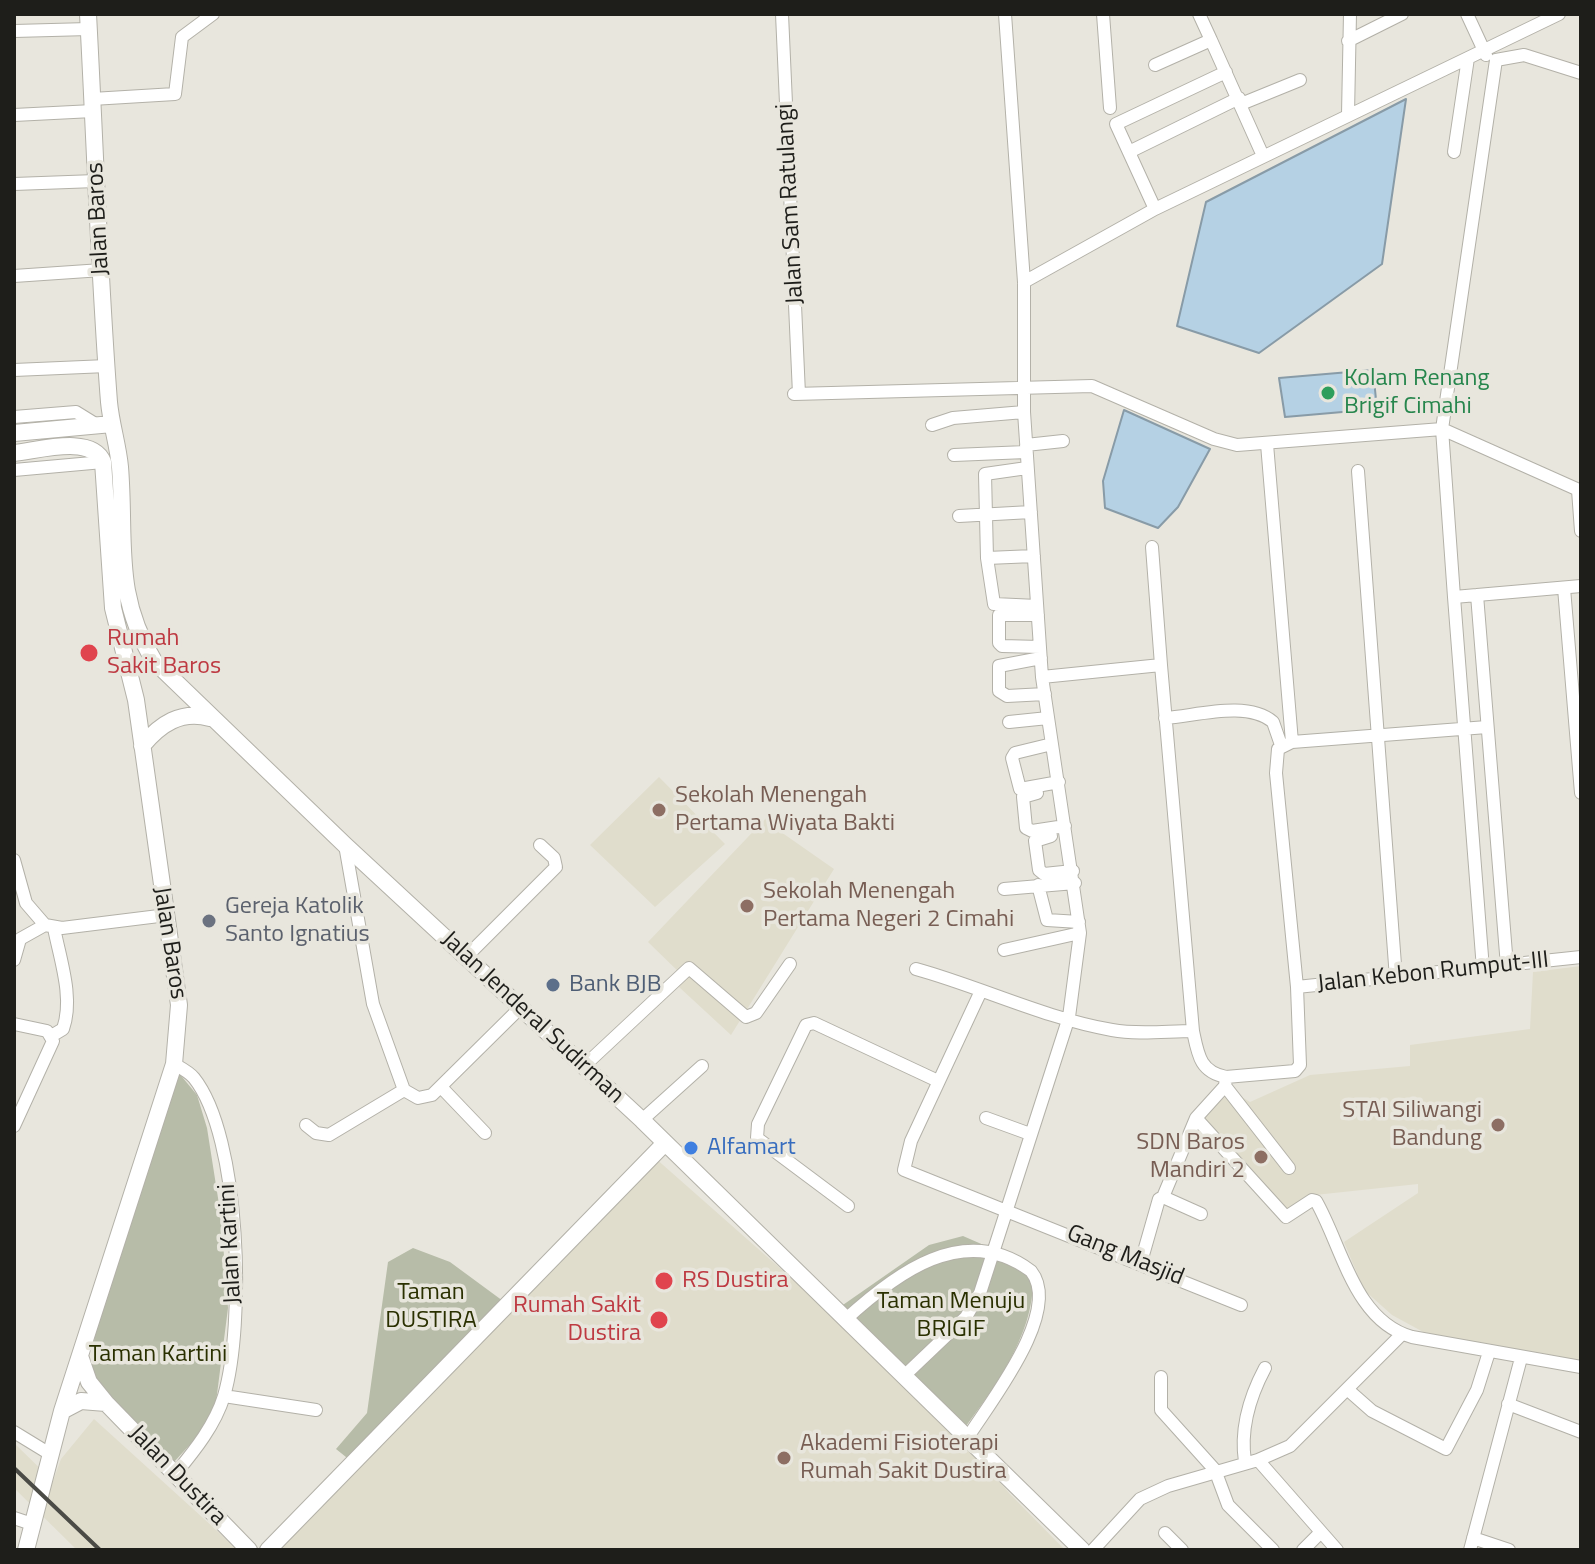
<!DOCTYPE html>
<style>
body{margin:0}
#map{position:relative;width:1595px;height:1564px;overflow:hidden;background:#e8e6dd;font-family:"Titillium Web",sans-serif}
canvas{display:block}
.frame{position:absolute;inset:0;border:16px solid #1e1e1a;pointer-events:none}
</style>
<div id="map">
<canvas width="1595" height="1564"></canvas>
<div class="frame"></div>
</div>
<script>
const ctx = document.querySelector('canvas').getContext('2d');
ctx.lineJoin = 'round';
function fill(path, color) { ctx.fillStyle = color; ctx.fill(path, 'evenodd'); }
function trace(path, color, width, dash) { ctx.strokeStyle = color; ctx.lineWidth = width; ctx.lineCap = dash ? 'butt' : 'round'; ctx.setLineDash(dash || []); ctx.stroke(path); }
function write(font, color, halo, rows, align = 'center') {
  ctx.font = font + ' "Titillium Web",sans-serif'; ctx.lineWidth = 7; ctx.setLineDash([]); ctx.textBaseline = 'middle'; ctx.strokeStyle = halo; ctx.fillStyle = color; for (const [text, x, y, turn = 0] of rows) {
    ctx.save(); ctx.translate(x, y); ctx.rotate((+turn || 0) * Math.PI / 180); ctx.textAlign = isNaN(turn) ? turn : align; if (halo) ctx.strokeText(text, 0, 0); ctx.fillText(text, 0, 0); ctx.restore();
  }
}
const built = new Path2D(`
 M 659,777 L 725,844 L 655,907 L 590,845 Z
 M 767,817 L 781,832 L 834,869 L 731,1035 L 679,987 L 685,978 L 648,942 Z
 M 1581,966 L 1581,1362 L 1427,1334 L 1392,1315 L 1364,1290 L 1344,1242 L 1418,1193 L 1418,1184 L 1315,1195 L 1286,1216 L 1200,1119 L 1232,1091 L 1250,1102 L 1310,1075 L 1410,1066 L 1410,1045 L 1530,1029 L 1533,972 Z
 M 654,1157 L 934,1404 L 1009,1493 L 1065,1550 L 273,1550 Z
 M 94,1419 L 213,1527 L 237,1550 L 77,1550 L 14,1488 L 14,1443 L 53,1481 L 61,1459 Z`);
const green = new Path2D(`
 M 178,1072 L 197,1095 L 207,1128 L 221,1217 L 228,1308 L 216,1402 L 206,1427 L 174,1462 C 147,1437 109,1412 93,1379 C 78,1347 163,1118 178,1072 Z
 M 963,1236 L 1032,1266 C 1040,1326 998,1383 964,1429 L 840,1307 L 929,1245 Z
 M 413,1248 L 450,1262 L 503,1301 L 351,1461 L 336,1449 L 367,1413 L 388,1262 Z`);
const water = new Path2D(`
 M 1406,99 L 1382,264 L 1259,353 L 1177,326 L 1206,202 Z
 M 1373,370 L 1377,409 L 1285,417 L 1279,378 Z
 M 1124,410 L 1210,449 L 1178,507 L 1158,528 L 1105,508 L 1103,481 Z`);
const minor = new Path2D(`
 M 782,14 L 799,394
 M 1103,14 L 1110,108
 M 1199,14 L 1211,40
 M 1467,14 L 1486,55
 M 14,31 L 89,29
 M 1348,41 L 1402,14
 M 1155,65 L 1211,40 L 1263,156
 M 1581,73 L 1524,55 L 1496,60 L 1442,429 L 1454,597 L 1581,586
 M 92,99 L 175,94 L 182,37 L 213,14
 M 1241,104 L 1300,80
 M 1348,114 L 1350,14
 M 14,115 L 93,111
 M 1129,152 L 1239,98
 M 1454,152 L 1468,58
 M 14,184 L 96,181
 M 1155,209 L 1116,124 L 1226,72
 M 14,276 L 102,270
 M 1024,282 L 1155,209 L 1559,14
 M 14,370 L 107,366
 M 794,394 L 1092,386 L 1214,439 L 1237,445 L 1442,429 L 1581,491
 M 14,417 L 76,412 L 97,425
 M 932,425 L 953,418 L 1024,412
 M 1267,444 L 1292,742
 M 1026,445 L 1063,441
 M 954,455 L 1026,452
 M 1027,468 L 985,474 L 987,558 L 994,604 L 1037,606
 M 14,470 L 103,462
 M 1358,471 L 1396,978
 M 1578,490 L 1581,531
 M 959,516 L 1031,512
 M 1152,547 L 1161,665
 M 987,558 L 1034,556
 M 1564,588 L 1581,793
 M 1477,595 L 1507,966
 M 1454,597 L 1483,969
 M 1038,615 L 999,615 L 999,643 L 1002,646 L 1040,647
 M 1041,658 L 999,666 L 999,691 L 1007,696 L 1045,694
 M 1165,718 C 1196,716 1247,700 1273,722 L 1281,745
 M 1009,722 L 1048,718
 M 1052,744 L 1015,753 L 1012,758 L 1020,789 L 1059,782
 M 1037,793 L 1023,797 L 1026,828 L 1032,831 L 1065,826
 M 1051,836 L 1035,841 L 1039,870 L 1044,874 L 1073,871
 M 345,845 L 373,1004 L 404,1090 L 418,1098 L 432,1095 L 521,1007
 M 14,860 L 26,903 L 45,925 L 62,928 L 167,915
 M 1038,885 L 1047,920 L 1079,922
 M 1004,889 L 1075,883
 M 1004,950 L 1080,933
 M 466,957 L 556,867 L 554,858 L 540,845
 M 14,960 L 20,939 L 45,925
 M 916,969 C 981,987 1044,1018 1112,1030 C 1138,1035 1167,1031 1193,1031 L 1161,665 L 1042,677
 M 1297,987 L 1581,957
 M 980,993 L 911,1141 L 904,1170 L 1241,1305
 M 14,1024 L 47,1031 L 53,1041 L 14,1126
 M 1193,1031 C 1198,1055 1200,1072 1226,1077 L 1225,1086 L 1196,1118 L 1286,1217 L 1312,1200 L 1316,1201 C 1342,1246 1354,1321 1412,1337 L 1581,1367
 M 53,1035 L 63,1029 C 74,998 60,959 54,928
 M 174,1064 C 181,1068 189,1072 194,1078 C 241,1137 245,1325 224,1396 C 215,1425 195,1450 176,1473
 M 584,1066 L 689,968 L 746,1017 L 756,1013 L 790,964
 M 1226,1077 L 1295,1071 L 1300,1065 L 1297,987 L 1276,773 L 1278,749 L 1292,742 L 1487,727
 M 1225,1086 L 1289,1168
 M 441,1087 L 485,1133
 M 986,1118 L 1030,1134
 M 642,1120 L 702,1066
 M 306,1125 L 316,1133 L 329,1135 L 404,1090
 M 1163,1197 L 1196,1118
 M 848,1206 L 757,1138 L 758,1124 L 806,1025 L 814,1023 L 938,1081
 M 1141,1262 L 1159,1199 L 1163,1197 L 1201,1214
 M 845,1320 C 895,1274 964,1221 1031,1271 C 1063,1311 990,1402 968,1437
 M 904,1376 L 966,1317 L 980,1293 L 1069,1017 L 1080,933 L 1042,677 L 1024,412 L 1024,282 L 1005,14
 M 1161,1377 L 1161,1410 L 1215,1470 L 1228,1505 L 1273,1550
 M 1347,1389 L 1372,1411 L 1446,1449 L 1477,1390 L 1489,1352
 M 224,1396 L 316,1410
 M 1508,1404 L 1581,1432
 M 14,1432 L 50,1454
 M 1258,1460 L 1337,1550
 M 1245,1462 C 1240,1429 1249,1398 1265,1368
 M 14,1518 L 32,1524
 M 1165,1533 L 1182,1550
 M 1473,1538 L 1509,1550
 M 1093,1550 L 1140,1499 L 1168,1486 L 1258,1460 L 1290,1446 L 1402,1334
 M 1303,1550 L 1321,1532
 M 1470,1550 L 1521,1358`);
const major = new Path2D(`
 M 88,14 C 95,143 99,273 109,402 C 111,424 118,445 120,467 C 126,541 113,594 154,661 L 345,845 L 642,1120 L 1082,1550
 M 14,433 L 112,424
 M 14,453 C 37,451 92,434 103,462 L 113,608 L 136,700 L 179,1005 L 174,1064 L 62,1411 L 26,1550
 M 142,746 C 160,724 181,710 210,718
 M 80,1356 L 89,1382 L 106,1403 L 249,1550
 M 62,1411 L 81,1401 L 106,1403
 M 268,1550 L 665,1143`);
const rail = new Path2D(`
 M 14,1468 L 100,1550`);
const markers = [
 [1328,393,8,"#2e9e5b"],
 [89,653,10,"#e0444e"],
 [659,810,8,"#8d6e63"],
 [747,906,8,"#8d6e63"],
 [209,921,8,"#6b7280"],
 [553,985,8,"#5c6f8a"],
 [1498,1125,8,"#8d6e63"],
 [691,1148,8,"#3f7fe0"],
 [1261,1157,8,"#8d6e63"],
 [664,1281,10,"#e0444e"],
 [659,1320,10,"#e0444e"],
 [784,1458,8,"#8d6e63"]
];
const streetNames = [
 ["Jalan Sam Ratulangi",791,204,-93],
 ["Jalan Baros",99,219,-93],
 ["Jalan Baros",169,943,81],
 ["Jalan Kebon Rumput-III",1433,973,-6],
 ["Jalan Jenderal Sudirman",532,1018,43],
 ["Jalan Kartini",231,1244,-93],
 ["Gang Masjid",1125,1256,22],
 ["Jalan Dustira",177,1476,46]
];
const leisureNames = [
 ["Kolam Renang",1344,379],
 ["Brigif Cimahi",1344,407]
];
const healthNames = [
 ["Rumah",107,639],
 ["Sakit Baros",107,667],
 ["RS Dustira",682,1281],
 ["Rumah Sakit",641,1306,"right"],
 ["Dustira",641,1334,"right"]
];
const educationNames = [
 ["Sekolah Menengah",675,796],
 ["Pertama Wiyata Bakti",675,824],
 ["Sekolah Menengah",763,892],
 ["Pertama Negeri 2 Cimahi",763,920],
 ["STAI Siliwangi",1482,1111,"right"],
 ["Bandung",1482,1139,"right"],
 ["SDN Baros",1245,1143,"right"],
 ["Mandiri 2",1245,1171,"right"],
 ["Akademi Fisioterapi",800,1444],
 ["Rumah Sakit Dustira",800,1472]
];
const worshipNames = [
 ["Gereja Katolik",225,907],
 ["Santo Ignatius",225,935]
];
const serviceNames = [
 ["Bank BJB",569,985]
];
const shopNames = [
 ["Alfamart",707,1148]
];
const parkNames = [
 ["Taman",431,1293],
 ["DUSTIRA",431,1321],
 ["Taman Menuju",951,1302],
 ["BRIGIF",951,1330],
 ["Taman Kartini",158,1355]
];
fill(built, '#e0ddcc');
fill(green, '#b7bca8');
fill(water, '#b5d1e4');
trace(water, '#889ba7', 2);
trace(minor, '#b3b1a8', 14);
trace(major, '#b3b1a8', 18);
trace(minor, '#fff', 12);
trace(major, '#fff', 16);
trace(rail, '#4b4b46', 4);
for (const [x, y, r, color] of markers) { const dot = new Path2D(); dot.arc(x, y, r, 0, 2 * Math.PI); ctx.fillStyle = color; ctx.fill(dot); trace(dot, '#e8e6dd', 3); }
write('24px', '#1e1e1a', '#e8e6dd', streetNames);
write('24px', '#27864d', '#e8e6dd', leisureNames, 'left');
write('24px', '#be3a42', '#e8e6dd', healthNames, 'left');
write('24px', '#785e54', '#e8e6dd', educationNames, 'left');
write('24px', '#5b616d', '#e8e6dd', worshipNames, 'left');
write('24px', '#4e5e75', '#e8e6dd', serviceNames, 'left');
write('24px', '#366cbe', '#e8e6dd', shopNames, 'left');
write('24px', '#2a3000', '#e8e6dd', parkNames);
</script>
